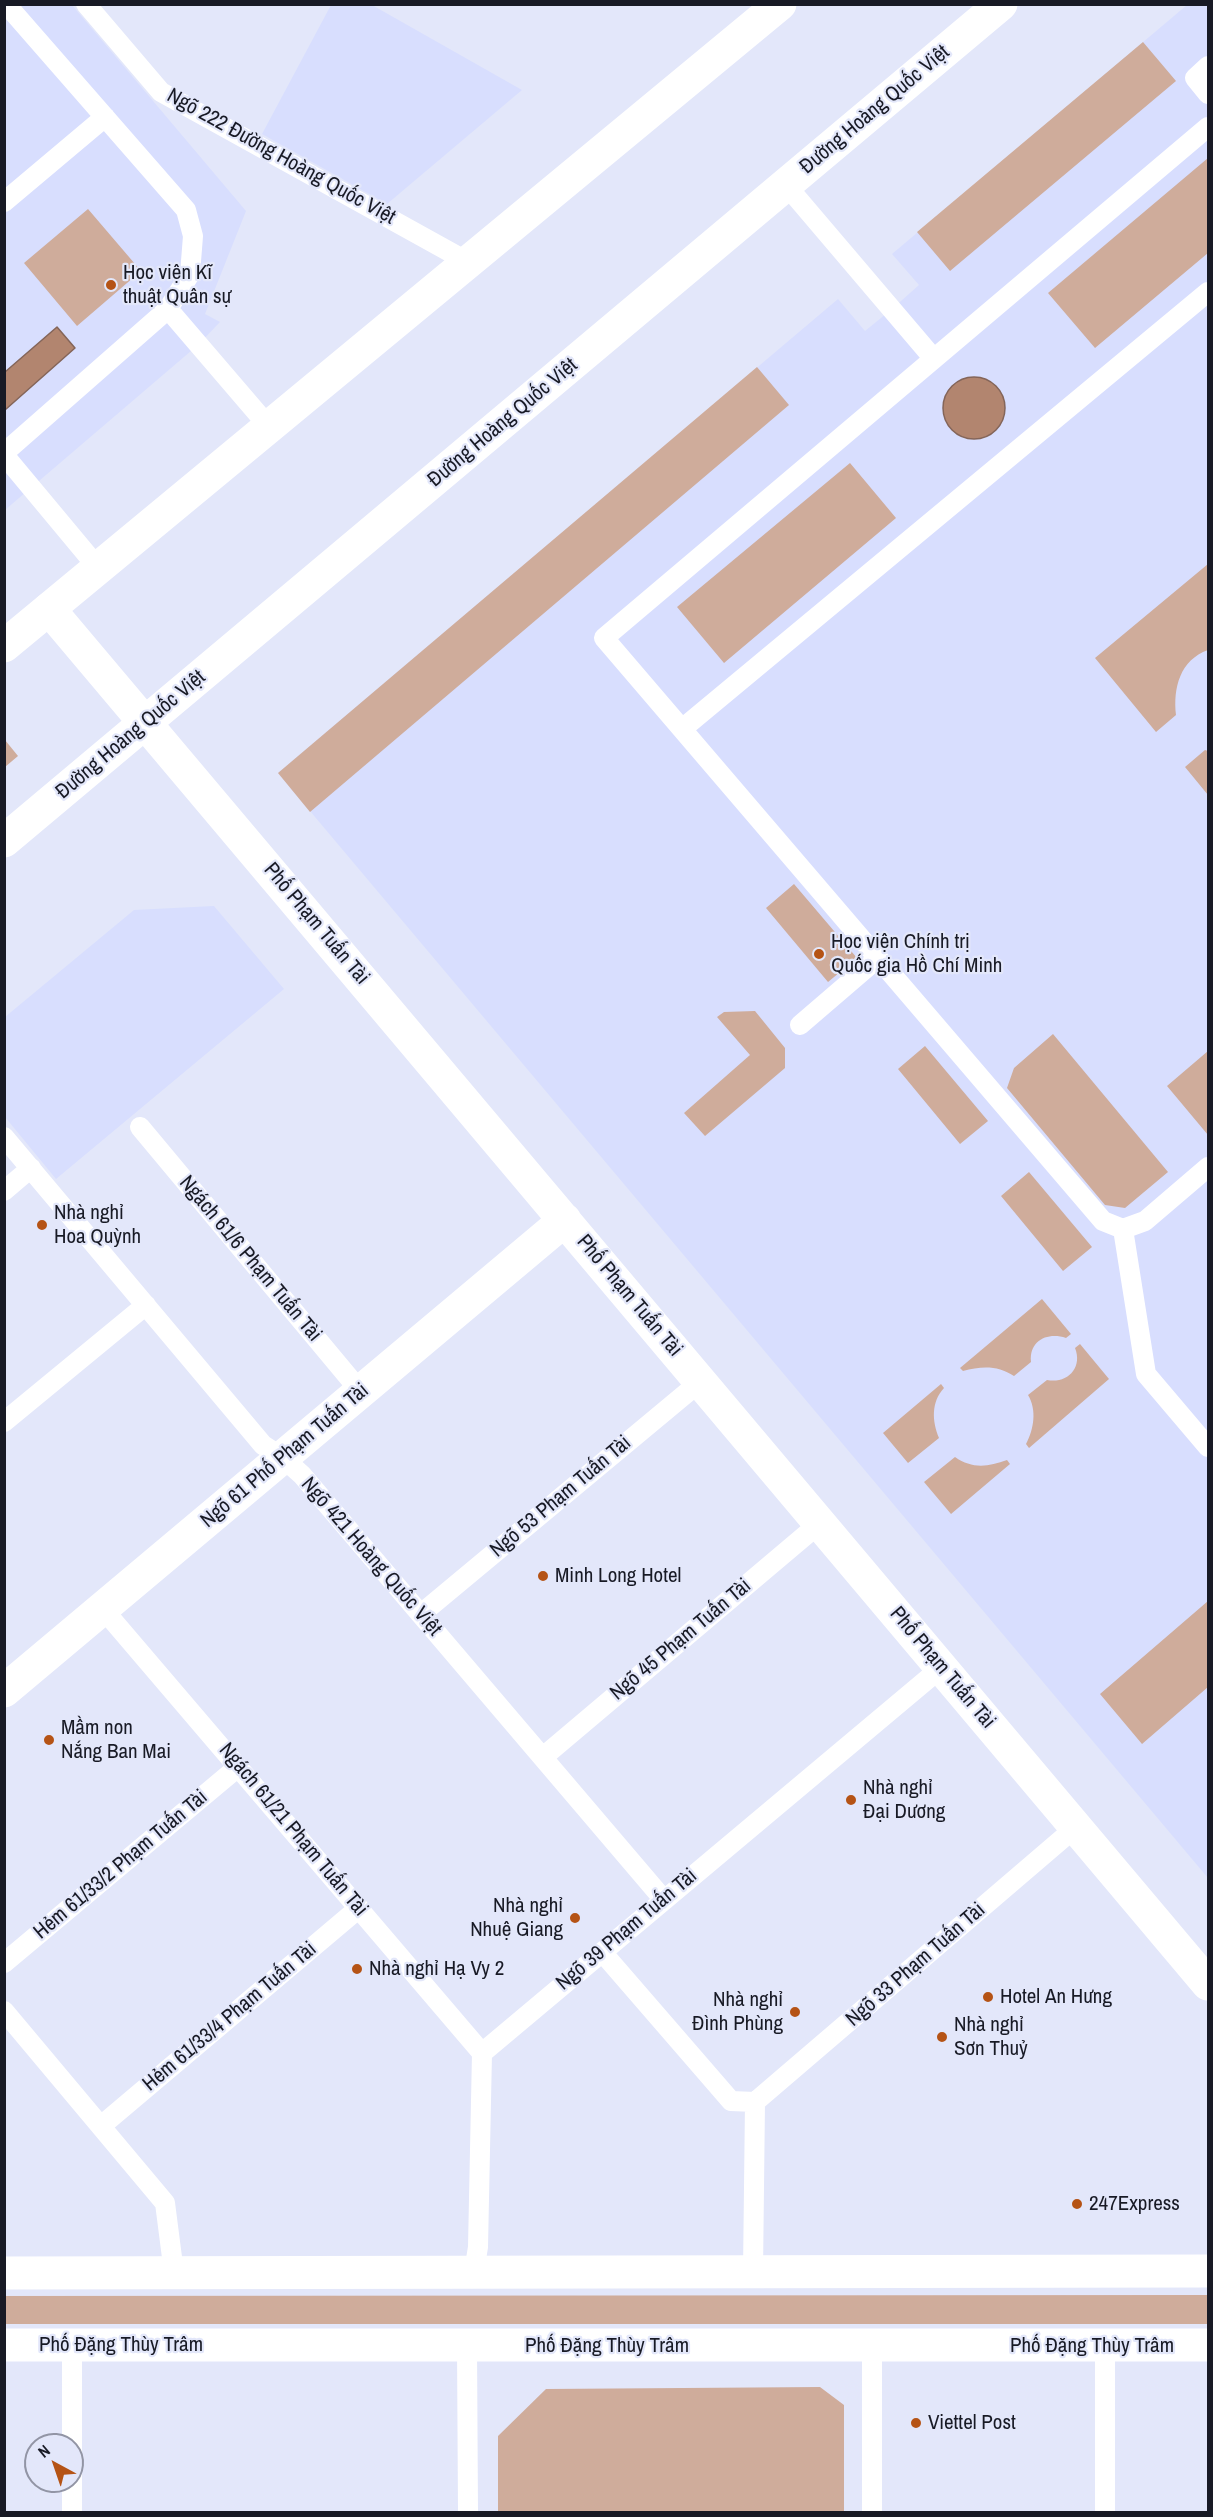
<!DOCTYPE html>
<meta charset="utf-8">
<style>
body{margin:0}
#map{position:relative;width:1213px;height:2517px;overflow:hidden;background:#e3e7fa;font-family:"Archivo Narrow",sans-serif}
canvas{display:block}
.frame{position:absolute;inset:0;border:6px solid #181a25;pointer-events:none}
.north{position:absolute;left:24px;top:2433px;width:60px;height:60px;box-sizing:border-box;background:#e3e7fa;border:2px solid #9295a5;border-radius:50%;rotate:320deg;font-size:16px;font-weight:700;line-height:24px;text-align:center;color:#181a25}
.north::after{content:'';display:block;margin:auto;width:21px;height:27px;background:#b55315;clip-path:polygon(50% 0,100% 100%,50% 72%,0 100%)}
</style>
<div id="map">
<canvas width="1213" height="2517"></canvas>
<div class="frame"></div>
<div class="north">N</div>
</div>
<script>
const ctx = document.querySelector('canvas').getContext('2d');
ctx.lineJoin = 'round';
function fill(path, color) { ctx.fillStyle = color; ctx.fill(path, 'evenodd'); }
function trace(path, color, width, dash) { ctx.strokeStyle = color; ctx.lineWidth = width; ctx.lineCap = dash ? 'butt' : 'round'; ctx.setLineDash(dash || []); ctx.stroke(path); }
function write(font, color, halo, rows, align = 'center') {
  ctx.font = font + ' "Archivo Narrow",sans-serif'; ctx.lineWidth = 4.5; ctx.setLineDash([]); ctx.textBaseline = 'middle'; ctx.strokeStyle = halo; ctx.fillStyle = color; for (const [text, x, y, turn = 0] of rows) {
    ctx.save(); ctx.translate(x, y); ctx.rotate((+turn || 0) * Math.PI / 180); ctx.textAlign = isNaN(turn) ? turn : align; if (halo) ctx.strokeText(text, 0, 0); ctx.fillText(text, 0, 0); ctx.restore();
  }
}
const built = new Path2D(`
 M 5,5 L 72,5 L 246,211 L 205,314 L 220,322 L 198,345 L 5,510 Z
 M 331,5 L 372,5 L 522,90 L 387,204 L 262,134 Z
 M 1187,5 L 1208,5 L 1208,1878 L 278,773 L 838,299 L 865,331 L 892,309 L 919,285 L 892,254 Z
 M 214,906 L 284,989 L 56,1179 L 5,1117 L 5,1017 L 134,910 Z`);
const green = new Path2D(`
 M 1143,42 L 1176,81 L 950,271 L 917,232 Z
 M 1208,158 L 1208,253 L 1095,348 L 1048,293 Z
 M 88,209 L 141,271 L 77,326 L 24,263 Z
 M 757,367 L 789,405 L 310,812 L 278,773 Z
 M 850,463 L 896,518 L 724,663 L 677,607 Z
 M 1208,564 L 1208,650 C 1180,660 1173,688 1176,715 L 1156,732 L 1095,658 Z
 M 5,740 L 18,756 L 5,767 L 4,767 Z
 M 1205,750 L 1208,751 L 1208,795 L 1185,767 Z
 M 794,884 L 857,958 L 828,982 L 766,908 Z
 M 755,1011 L 785,1048 L 785,1068 L 705,1136 L 684,1113 L 750,1055 L 717,1017 L 724,1012 Z
 M 1053,1034 L 1168,1172 L 1125,1208 L 1105,1205 L 1007,1088 L 1014,1068 Z
 M 925,1046 L 988,1121 L 960,1144 L 898,1069 Z
 M 1208,1051 L 1208,1135 L 1167,1086 Z
 M 1029,1172 L 1092,1247 L 1063,1271 L 1001,1196 Z
 M 1042,1299 L 1071,1334 L 1066,1338 C 1048,1332 1029,1340 1031,1362 L 1014,1376 C 998,1365 981,1366 963,1371 L 960,1368 Z
 M 1080,1344 L 1109,1379 L 1029,1448 L 1026,1444 C 1034,1429 1037,1410 1028,1395 L 1047,1380 C 1067,1384 1083,1368 1075,1348 Z
 M 941,1384 L 944,1388 C 931,1402 932,1421 939,1438 L 908,1463 L 883,1433 Z
 M 955,1457 C 972,1469 988,1467 1007,1460 L 1010,1464 L 951,1514 L 924,1482 Z
 M 1208,1601 L 1208,1687 L 1142,1744 L 1100,1694 Z
 M 1208,2295 L 1208,2324 L 4,2324 L 5,2296 L 6,2296 Z
 M 820,2387 L 844,2405 L 844,2512 L 498,2512 L 498,2436 L 546,2389 Z`);
const water = new Path2D(`
 M 57,327 L 75,348 L 5,410 L 5,372 Z
 M943 408a31 31 0 1 1 62 0a31 31 0 1 1-62 0Z`);
const service = new Path2D(`
 M 86,4 L 161,92 L 468,262
 M 1208,66 L 1195,78 L 1208,94
 M 1208,127 L 604,638 L 1103,1221 L 1123,1229 L 1145,1221 L 1208,1167
 M 786,185 L 934,359
 M 4,202 L 105,117
 M 168,309 L 270,428
 M 4,453 L 168,309 L 190,274 L 193,236 L 186,210 L 6,4
 M 4,455 L 99,569
 M 682,729 L 1208,292
 M 800,1025 L 878,958
 M 140,1127 L 361,1392
 M 4,1137 L 263,1445 L 283,1458 L 302,1475 L 664,1900
 M 4,1191 L 31,1168
 M 1123,1229 L 1146,1374 L 1208,1447
 M 4,1422 L 146,1305
 M 103,1609 L 482,2053
 M 421,1614 L 701,1381
 M 543,1757 L 820,1523
 M 602,1952 L 731,2101 L 755,2102
 M 4,1963 L 238,1767
 M 4,2011 L 165,2203 L 174,2273
 M 101,2126 L 359,1908
 M 474,2272 L 478,2247 L 482,2053 L 942,1667
 M 753,2272 L 755,2102 L 1076,1827
 M 72,2344 L 72,2512
 M 467,2346 L 468,2512
 M 872,2512 L 872,2346
 M 1105,2512 L 1105,2346`);
const minor = new Path2D(`
 M 49,609 L 1208,1984
 M 4,1691 L 565,1220
 M 4,2273 L 1208,2271
 M 4,2345 L 1208,2345`);
const secondary = new Path2D(`
 M 4,646 L 780,4
 M 4,841 L 1001,4`);
const markers = [
 [111,285,6,"#b55315"],
 [819,954,6,"#b55315"],
 [42,1225,6,"#b55315"],
 [543,1576,6,"#b55315"],
 [49,1740,6,"#b55315"],
 [851,1800,6,"#b55315"],
 [575,1918,6,"#b55315"],
 [357,1969,6,"#b55315"],
 [988,1997,6,"#b55315"],
 [795,2012,6,"#b55315"],
 [942,2037,6,"#b55315"],
 [1077,2204,6,"#b55315"],
 [916,2423,6,"#b55315"]
];
const streetNames = [
 ["Đường Hoàng Quốc Việt",875,110,-40],
 ["Ngõ 222 Đường Hoàng Quốc Việt",281,157,29],
 ["Đường Hoàng Quốc Việt",503,423,-40],
 ["Đường Hoàng Quốc Việt",131,735,-40],
 ["Phố Phạm Tuấn Tài",316,924,50],
 ["Ngách 61/6 Phạm Tuấn Tài",250,1259,50],
 ["Phố Phạm Tuấn Tài",629,1296,50],
 ["Ngõ 61 Phố Phạm Tuấn Tài",285,1456,-40],
 ["Ngõ 53 Phạm Tuấn Tài",561,1497,-40],
 ["Ngõ 421 Hoàng Quốc Việt",371,1557,49],
 ["Ngõ 45 Phạm Tuấn Tài",681,1640,-40],
 ["Phố Phạm Tuấn Tài",942,1668,50],
 ["Ngách 61/21 Phạm Tuấn Tài",293,1830,50],
 ["Hẻm 61/33/2 Phạm Tuấn Tài",121,1865,-40],
 ["Ngõ 39 Phạm Tuấn Tài",627,1930,-40],
 ["Ngõ 33 Phạm Tuấn Tài",916,1965,-41],
 ["Hẻm 61/33/4 Phạm Tuấn Tài",230,2017,-40],
 ["Phố Đặng Thùy Trâm",121,2345],
 ["Phố Đặng Thùy Trâm",607,2346],
 ["Phố Đặng Thùy Trâm",1092,2346]
];
const poiNames = [
 ["Học viện Kĩ",123,273],
 ["thuật Quân sự",123,297],
 ["Học viện Chính trị",831,942],
 ["Quốc gia Hồ Chí Minh",831,966],
 ["Nhà nghỉ",54,1213],
 ["Hoa Quỳnh",54,1237],
 ["Minh Long Hotel",555,1576],
 ["Mầm non",61,1728],
 ["Nắng Ban Mai",61,1752],
 ["Nhà nghỉ",863,1788],
 ["Đại Dương",863,1812],
 ["Nhà nghỉ",563,1906,"right"],
 ["Nhuệ Giang",563,1930,"right"],
 ["Nhà nghỉ Hạ Vy 2",369,1969],
 ["Hotel An Hưng",1000,1997],
 ["Nhà nghỉ",783,2000,"right"],
 ["Đình Phùng",783,2024,"right"],
 ["Nhà nghỉ",954,2025],
 ["Sơn Thuỷ",954,2049],
 ["247Express",1089,2204],
 ["Viettel Post",928,2423]
];
fill(built, '#d8defe');
fill(green, '#cfac9b');
fill(water, '#b2856f');
trace(water, '#846559', 1.5);
trace(service, '#fff', 20);
trace(minor, '#fff', 33);
trace(secondary, '#fff', 33);
for (const [x, y, r, color] of markers) { const dot = new Path2D(); dot.arc(x, y, r, 0, 2 * Math.PI); ctx.fillStyle = color; ctx.fill(dot); trace(dot, '#e3e7fa', 2); }
write('21px', '#181a25', '#e3e7fa', streetNames);
write('21px', '#181a25', '#e3e7fa', poiNames, 'left');
</script>
